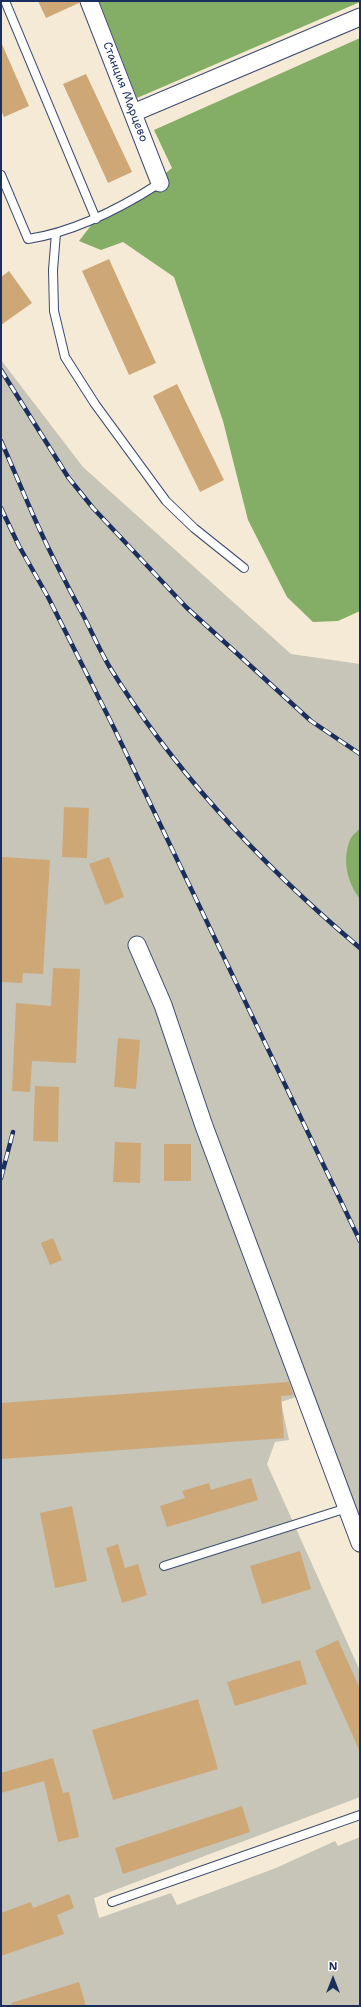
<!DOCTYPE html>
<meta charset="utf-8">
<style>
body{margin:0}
#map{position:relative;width:361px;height:2007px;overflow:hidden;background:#f5ead5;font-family:"Shantell Sans",sans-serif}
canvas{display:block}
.frame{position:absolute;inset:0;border:2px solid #1b2f5e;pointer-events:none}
.north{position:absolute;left:313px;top:1959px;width:40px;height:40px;-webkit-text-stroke:3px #fff;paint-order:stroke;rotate:0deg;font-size:11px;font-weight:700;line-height:16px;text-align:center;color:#1b2f5e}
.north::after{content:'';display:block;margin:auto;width:14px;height:18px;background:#1b2f5e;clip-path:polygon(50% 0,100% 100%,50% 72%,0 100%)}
</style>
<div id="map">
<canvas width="361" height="2007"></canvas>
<div class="frame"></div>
<div class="north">N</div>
</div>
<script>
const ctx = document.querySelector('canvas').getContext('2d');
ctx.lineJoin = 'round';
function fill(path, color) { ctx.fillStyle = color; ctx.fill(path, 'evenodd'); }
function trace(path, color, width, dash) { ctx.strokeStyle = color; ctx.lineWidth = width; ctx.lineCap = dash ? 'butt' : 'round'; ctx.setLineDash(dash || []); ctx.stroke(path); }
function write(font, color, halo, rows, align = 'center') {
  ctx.font = font + ' "Shantell Sans",sans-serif'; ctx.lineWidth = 3; ctx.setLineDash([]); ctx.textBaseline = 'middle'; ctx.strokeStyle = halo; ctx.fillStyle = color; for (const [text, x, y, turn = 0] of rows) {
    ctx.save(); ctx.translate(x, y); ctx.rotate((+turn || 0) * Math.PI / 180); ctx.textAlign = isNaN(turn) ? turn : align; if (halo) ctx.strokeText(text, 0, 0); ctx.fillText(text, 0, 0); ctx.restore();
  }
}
const industrial = new Path2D(`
 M 1,360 L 83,467 L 291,654 L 360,664 L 360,1516 L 306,1381 L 298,1381 L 296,1397 L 281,1402 L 289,1440 L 275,1442 L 267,1464 L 360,1671 L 360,1797 L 94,1898 L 99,1918 L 171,1893 L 177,1905 L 276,1868 L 335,1841 L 338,1846 L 360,1837 L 360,2006 L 1,2006 Z`);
const forest = new Path2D(`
 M 99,1 L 360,1 L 360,2 L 137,98 Z
 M 360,38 L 360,611 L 338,621 L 313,622 L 287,597 L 248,520 L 223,421 L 174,277 L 123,242 L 101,250 L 79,241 L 96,219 L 132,200 L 172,168 L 154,130 Z
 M 360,828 L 360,899 C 347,882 342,860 350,840 C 351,836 357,832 360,828 Z`);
const building = new Path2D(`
 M 38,1 L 79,1 L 79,3 L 46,18 Z
 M 1,42 L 29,106 L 4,117 L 1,110 Z
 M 86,74 L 132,172 L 108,183 L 63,84 Z
 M 109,259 L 156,363 L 129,375 L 82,271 Z
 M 9,271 L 32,303 L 1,325 L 1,277 Z
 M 177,384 L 224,480 L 200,492 L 153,396 Z
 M 64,807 L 89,808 L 87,858 L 62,857 Z
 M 1,857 L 50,860 L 43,974 L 23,973 L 22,983 L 1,982 Z
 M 109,857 L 124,897 L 105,905 L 89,864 Z
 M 53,968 L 80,969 L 76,1063 L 32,1061 L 30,1092 L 12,1091 L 16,1003 L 51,1006 Z
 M 118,1038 L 140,1040 L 136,1089 L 114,1087 Z
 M 35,1086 L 59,1087 L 58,1142 L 33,1141 Z
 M 115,1142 L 141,1143 L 140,1183 L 113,1182 Z
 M 164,1144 L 191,1144 L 191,1181 L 164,1181 Z
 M 53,1238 L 62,1260 L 50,1265 L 41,1243 Z
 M 289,1382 L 293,1395 L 281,1396 L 284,1438 L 1,1459 L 1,1403 Z
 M 251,1478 L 258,1500 L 167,1527 L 160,1506 L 185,1498 L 182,1491 L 209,1483 L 211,1490 Z
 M 72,1506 L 87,1581 L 55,1588 L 40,1513 Z
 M 118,1544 L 125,1568 L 138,1564 L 147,1595 L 122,1603 L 106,1548 Z
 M 300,1551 L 311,1589 L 262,1604 L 250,1566 Z
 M 338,1640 L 360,1689 L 360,1752 L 315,1651 Z
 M 300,1660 L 307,1684 L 235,1706 L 227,1682 Z
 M 198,1699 L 218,1769 L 113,1800 L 92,1730 Z
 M 53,1758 L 63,1793 L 69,1792 L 79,1837 L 58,1842 L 44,1781 L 1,1793 L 1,1773 Z
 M 242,1806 L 250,1832 L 123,1874 L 115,1848 Z
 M 69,1894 L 74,1908 L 57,1915 L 64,1934 L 1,1956 L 1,1913 L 31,1902 L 33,1908 Z
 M 79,1982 L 86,2006 L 12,2006 L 11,2003 Z`);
const service = new Path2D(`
 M 5,1 L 96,219
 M 1,175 L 28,239 C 75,232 121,208 160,183
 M 56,233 L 53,270 L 54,311 L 65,357 L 95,404 L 166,501 L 194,528 L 244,568
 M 164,1566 L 347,1508
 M 112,1902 L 360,1815`);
const minor = new Path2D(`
 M 89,1 L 160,183
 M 133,113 L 360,17
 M 137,945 L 163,1005 L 204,1126 L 360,1543`);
const rail = new Path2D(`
 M 1,370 L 68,477 L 93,508 L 186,607 L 311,721 L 360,754
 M 1,441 C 14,470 26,500 39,528 C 52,557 67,585 82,613 C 91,630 99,649 109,666 C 175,773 264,867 360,948
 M 1,508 L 19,546 L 48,597 L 114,728 L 360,1241
 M 1,1178 L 13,1132`);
const streetNames = [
 ["Станция Марцево",125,92,69]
];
fill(industrial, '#c6c5b8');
fill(forest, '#84ae66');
fill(building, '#cea777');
trace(service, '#3c4b70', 10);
trace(minor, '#3c4b70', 19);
trace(service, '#fff', 8);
trace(minor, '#fff', 17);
trace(rail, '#1b2f5e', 4.5);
trace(rail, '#fff', 3, [9]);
write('12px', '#1b2f5e', '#fff', streetNames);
</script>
